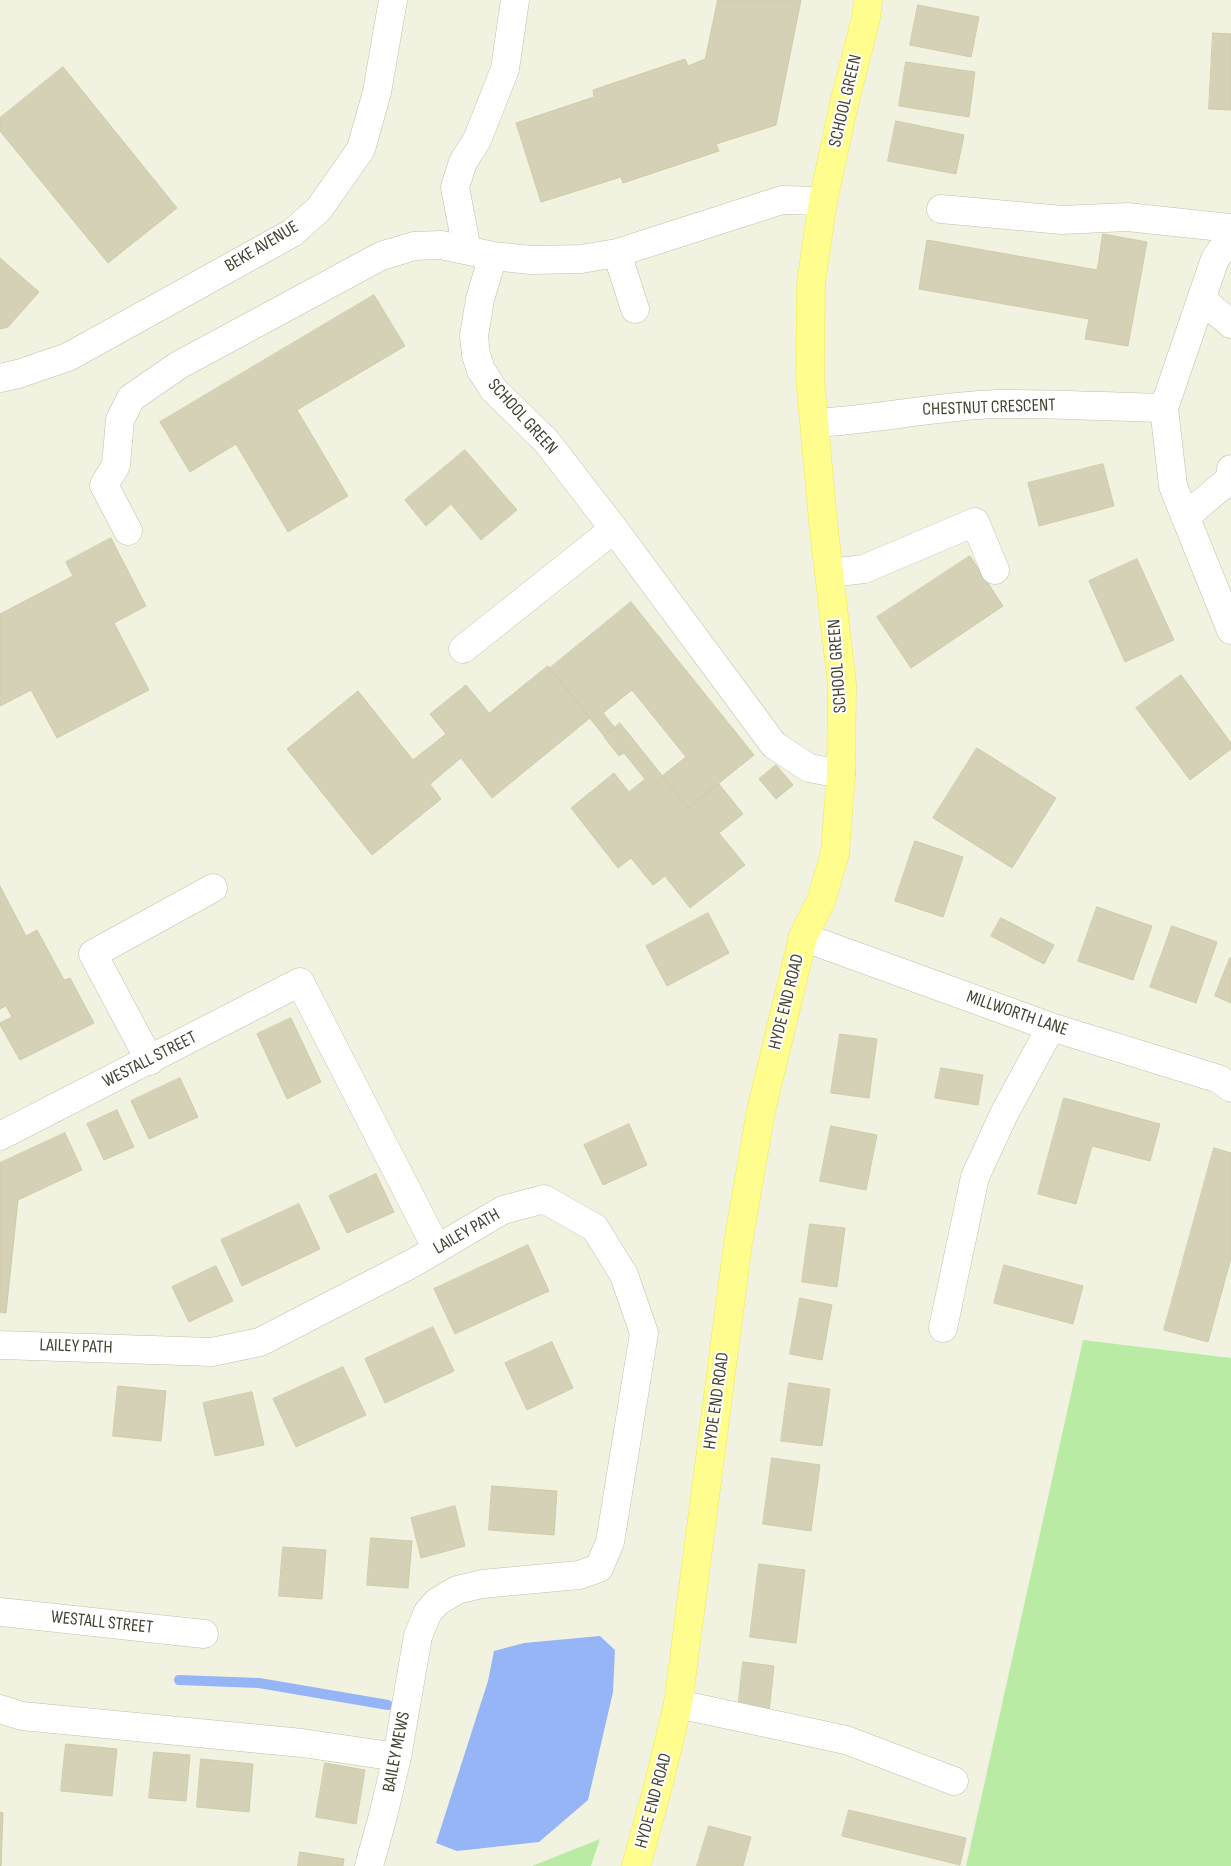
<!DOCTYPE html>
<style>
body{margin:0}
canvas{display:block;background:#f2f2e1}
</style>
<canvas width="1231" height="1866"></canvas>
<script>
const ctx = document.querySelector('canvas').getContext('2d');
ctx.lineJoin = 'round';
function fill(path, color) { ctx.fillStyle = color; ctx.fill(path, 'evenodd'); }
function trace(path, color, width, dash) { ctx.strokeStyle = color; ctx.lineWidth = width; ctx.lineCap = dash ? 'butt' : 'round'; ctx.setLineDash(dash || []); ctx.stroke(path); }
function write(font, color, halo, rows, align = 'center') {
  ctx.font = font + ' "Sofia Sans Condensed",sans-serif'; ctx.lineWidth = 4; ctx.setLineDash([]); ctx.textBaseline = 'middle'; ctx.strokeStyle = halo; ctx.fillStyle = color; for (const [text, x, y, turn = 0] of rows) {
    ctx.save(); ctx.translate(x, y); ctx.rotate((+turn || 0) * Math.PI / 180); ctx.textAlign = isNaN(turn) ? turn : align; if (halo) ctx.strokeText(text, 0, 0); ctx.fillText(text, 0, 0); ctx.restore();
  }
}
const green = new Path2D(`
 M 1083,1340 L 1231,1358 L 1231,1866 L 966,1866 Z
 M 600,1839 L 591,1866 L 532,1866 Z`);
const water = new Path2D(`
 M 600,1636 L 615,1650 L 613,1692 L 588,1800 L 539,1842 L 457,1851 L 436,1843 L 488,1681 L 494,1651 L 524,1643 Z`);
const stream = new Path2D(`
 M 179,1680 L 259,1683 L 388,1705`);
const building = new Path2D(`
 M 718,0 L 801,0 L 776,125 L 716,144 L 719,151 L 623,183 L 621,177 L 541,202 L 516,123 L 594,97 L 593,90 L 685,59 L 688,66 L 705,59 Z
 M 918,5 L 979,17 L 971,57 L 910,45 Z
 M 1213,33 L 1231,34 L 1231,110 L 1209,109 Z
 M 906,62 L 975,72 L 969,117 L 899,106 Z
 M 63,67 L 177,208 L 108,263 L 0,131 L 0,118 Z
 M 896,121 L 964,135 L 956,174 L 888,161 Z
 M 1103,234 L 1147,242 L 1128,346 L 1085,339 L 1089,319 L 919,289 L 927,240 L 1097,270 Z
 M 0,258 L 39,292 L 8,327 L 0,329 Z
 M 374,295 L 405,346 L 297,410 L 348,496 L 288,532 L 236,444 L 190,472 L 160,422 Z
 M 465,450 L 517,510 L 481,540 L 451,504 L 426,526 L 405,500 Z
 M 1103,464 L 1114,506 L 1039,526 L 1028,483 Z
 M 111,538 L 146,606 L 114,623 L 149,690 L 57,738 L 31,690 L 0,706 L 0,614 L 73,576 L 66,562 Z
 M 970,556 L 1003,606 L 911,668 L 877,617 Z
 M 1137,559 L 1174,640 L 1125,662 L 1089,581 Z
 M 631,602 L 754,755 L 688,808 L 662,776 L 686,757 L 632,690 L 603,713 L 615,728 L 604,736 L 550,668 Z
 M 548,666 L 590,718 L 492,798 L 461,758 L 430,784 L 441,799 L 372,855 L 287,749 L 358,691 L 413,760 L 446,734 L 430,714 L 466,685 L 489,713 Z
 M 1181,675 L 1231,743 L 1231,749 L 1190,780 L 1136,708 Z
 M 620,723 L 688,808 L 719,784 L 743,814 L 719,833 L 745,865 L 690,908 L 665,876 L 653,885 L 631,858 L 618,868 L 571,808 L 614,773 L 629,792 L 645,779 L 624,753 L 619,756 L 604,737 Z
 M 977,748 L 1056,798 L 1012,868 L 933,818 Z
 M 776,765 L 793,785 L 776,799 L 759,779 Z
 M 915,841 L 963,857 L 943,917 L 895,901 Z
 M 0,886 L 26,936 L 37,930 L 64,980 L 70,978 L 94,1023 L 20,1060 L 0,1025 L 0,1023 L 12,1017 L 6,1006 L 0,1009 Z
 M 1097,907 L 1152,926 L 1133,980 L 1078,961 Z
 M 708,913 L 729,953 L 667,986 L 646,946 Z
 M 1001,918 L 1054,945 L 1044,964 L 991,936 Z
 M 1172,926 L 1217,942 L 1196,1003 L 1150,987 Z
 M 1230,958 L 1231,958 L 1231,1003 L 1215,996 Z
 M 291,1018 L 321,1082 L 287,1099 L 257,1034 Z
 M 840,1034 L 877,1039 L 869,1098 L 831,1093 Z
 M 941,1068 L 983,1075 L 978,1105 L 935,1098 Z
 M 180,1078 L 198,1117 L 149,1139 L 131,1101 Z
 M 1064,1098 L 1160,1124 L 1150,1161 L 1092,1146 L 1076,1204 L 1038,1194 Z
 M 117,1110 L 134,1147 L 104,1160 L 87,1124 Z
 M 629,1124 L 647,1165 L 603,1185 L 584,1145 Z
 M 831,1126 L 877,1135 L 866,1190 L 820,1181 Z
 M 65,1133 L 82,1170 L 18,1200 L 6,1313 L 0,1312 L 0,1163 Z
 M 1214,1148 L 1231,1153 L 1231,1258 L 1208,1342 L 1164,1330 Z
 M 376,1174 L 394,1212 L 347,1233 L 329,1196 Z
 M 299,1204 L 320,1249 L 242,1286 L 221,1240 Z
 M 810,1224 L 845,1228 L 837,1287 L 802,1282 Z
 M 528,1245 L 549,1291 L 455,1334 L 434,1289 Z
 M 1004,1265 L 1083,1286 L 1073,1324 L 994,1303 Z
 M 216,1266 L 233,1301 L 189,1322 L 172,1287 Z
 M 800,1298 L 832,1305 L 822,1360 L 790,1354 Z
 M 433,1327 L 454,1371 L 385,1403 L 365,1359 Z
 M 552,1342 L 573,1388 L 527,1410 L 505,1363 Z
 M 343,1367 L 366,1415 L 296,1447 L 273,1399 Z
 M 789,1383 L 830,1389 L 822,1446 L 781,1441 Z
 M 118,1386 L 166,1391 L 161,1441 L 113,1436 Z
 M 252,1392 L 264,1445 L 215,1456 L 203,1403 Z
 M 772,1458 L 820,1465 L 811,1531 L 763,1524 Z
 M 492,1486 L 557,1491 L 554,1535 L 489,1530 Z
 M 455,1506 L 465,1546 L 421,1558 L 411,1518 Z
 M 371,1538 L 412,1541 L 408,1588 L 367,1585 Z
 M 283,1547 L 326,1550 L 322,1599 L 279,1596 Z
 M 759,1564 L 805,1570 L 796,1643 L 750,1637 Z
 M 743,1662 L 774,1666 L 769,1712 L 738,1709 Z
 M 66,1744 L 117,1749 L 112,1796 L 61,1791 Z
 M 154,1752 L 190,1755 L 186,1801 L 149,1798 Z
 M 201,1759 L 253,1764 L 249,1812 L 197,1807 Z
 M 325,1763 L 365,1770 L 356,1824 L 316,1817 Z
 M 849,1810 L 966,1838 L 960,1865 L 842,1836 Z
 M 0,1812 L 3,1813 L 1,1866 L 0,1866 Z
 M 709,1826 L 751,1837 L 743,1866 L 697,1866 Z
 M 300,1852 L 344,1859 L 343,1866 L 298,1866 Z`);
const minor = new Path2D(`
 M 941,209 L 1062,220 L 1127,217 L 1231,228
 M 1231,236 L 1215,259 L 1164,408 L 1173,486 L 1231,630
 M 467,250 L 455,187 L 463,162 L 477,140 L 505,69 L 515,0
 M 617,253 L 635,309
 M 493,256 L 480,299 L 474,336 L 476,355 L 481,370 L 494,390 L 547,442 L 614,529 L 774,745 L 809,768 L 841,774
 M 1201,299 L 1231,324
 M 0,378 L 18,374 L 68,357 L 292,233 L 319,209 L 361,149 L 377,92 L 393,0
 M 815,423 C 876,420 935,406 997,404 C 1052,403 1109,407 1164,408
 M 1185,517 L 1230,479 L 1231,469
 M 128,531 L 104,485 L 116,465 L 120,420 L 131,398 L 179,365 L 381,256 L 414,246 L 441,245 L 493,256 L 531,260 L 581,259 L 617,253 L 782,200 L 823,201
 M 830,573 L 864,569 L 975,522 L 995,570
 M 463,649 L 614,529
 M 803,937 L 1051,1027 L 1219,1079 L 1231,1088
 M 150,1061 L 93,954 L 213,888
 M 0,1136 L 300,982 L 437,1249
 M 943,1328 L 975,1177 L 1004,1114 L 1051,1027
 M 0,1345 L 212,1352 L 260,1342 L 413,1263 L 503,1210 L 544,1199 L 595,1228 L 624,1275 L 644,1333 L 610,1542 L 599,1568 L 579,1575 L 482,1584 L 457,1590 L 437,1602 L 428,1612 L 418,1636 L 397,1757 L 383,1816 L 369,1866
 M 0,1612 L 204,1634
 M 678,1704 L 846,1740 L 954,1781
 M 0,1709 L 22,1716 L 302,1743 L 397,1757`);
const major = new Path2D(`
 M 636,1866 L 659,1783 L 678,1704 L 738,1243 L 761,1111 L 803,937 L 821,901 L 835,853 L 841,774 L 842,685 L 823,521 L 810,378 L 811,283 L 823,201 L 844,104 L 866,18 L 868,0`);
const streetNames = [
 ["SCHOOL GREEN",846,101,-77],
 ["BEKE AVENUE",262,247,-31],
 ["CHESTNUT CRESCENT",989,408,-2],
 ["SCHOOL GREEN",522,417,48],
 ["SCHOOL GREEN",838,666,-94],
 ["HYDE END ROAD",787,1002,-76],
 ["MILLWORTH LANE",1017,1014,19],
 ["WESTALL STREET",150,1060,-27],
 ["LAILEY PATH",467,1232,-30],
 ["LAILEY PATH",76,1347,2],
 ["HYDE END ROAD",717,1401,-82],
 ["WESTALL STREET",102,1623,6],
 ["BAILEY MEWS",397,1752,-79],
 ["HYDE END ROAD",654,1801,-75]
];
fill(green, '#b9eba5');
fill(water, '#96b5f6');
trace(stream, '#96b5f6', 10);
fill(building, '#d4d1b6');
trace(building, '#d0cba8', 1);
trace(minor, '#c1bfa6', 29);
trace(major, '#eee954', 29);
trace(minor, '#fff', 28);
trace(major, '#fffd8d', 28);
write('18px', '#444232', '#fff', streetNames);
</script>
